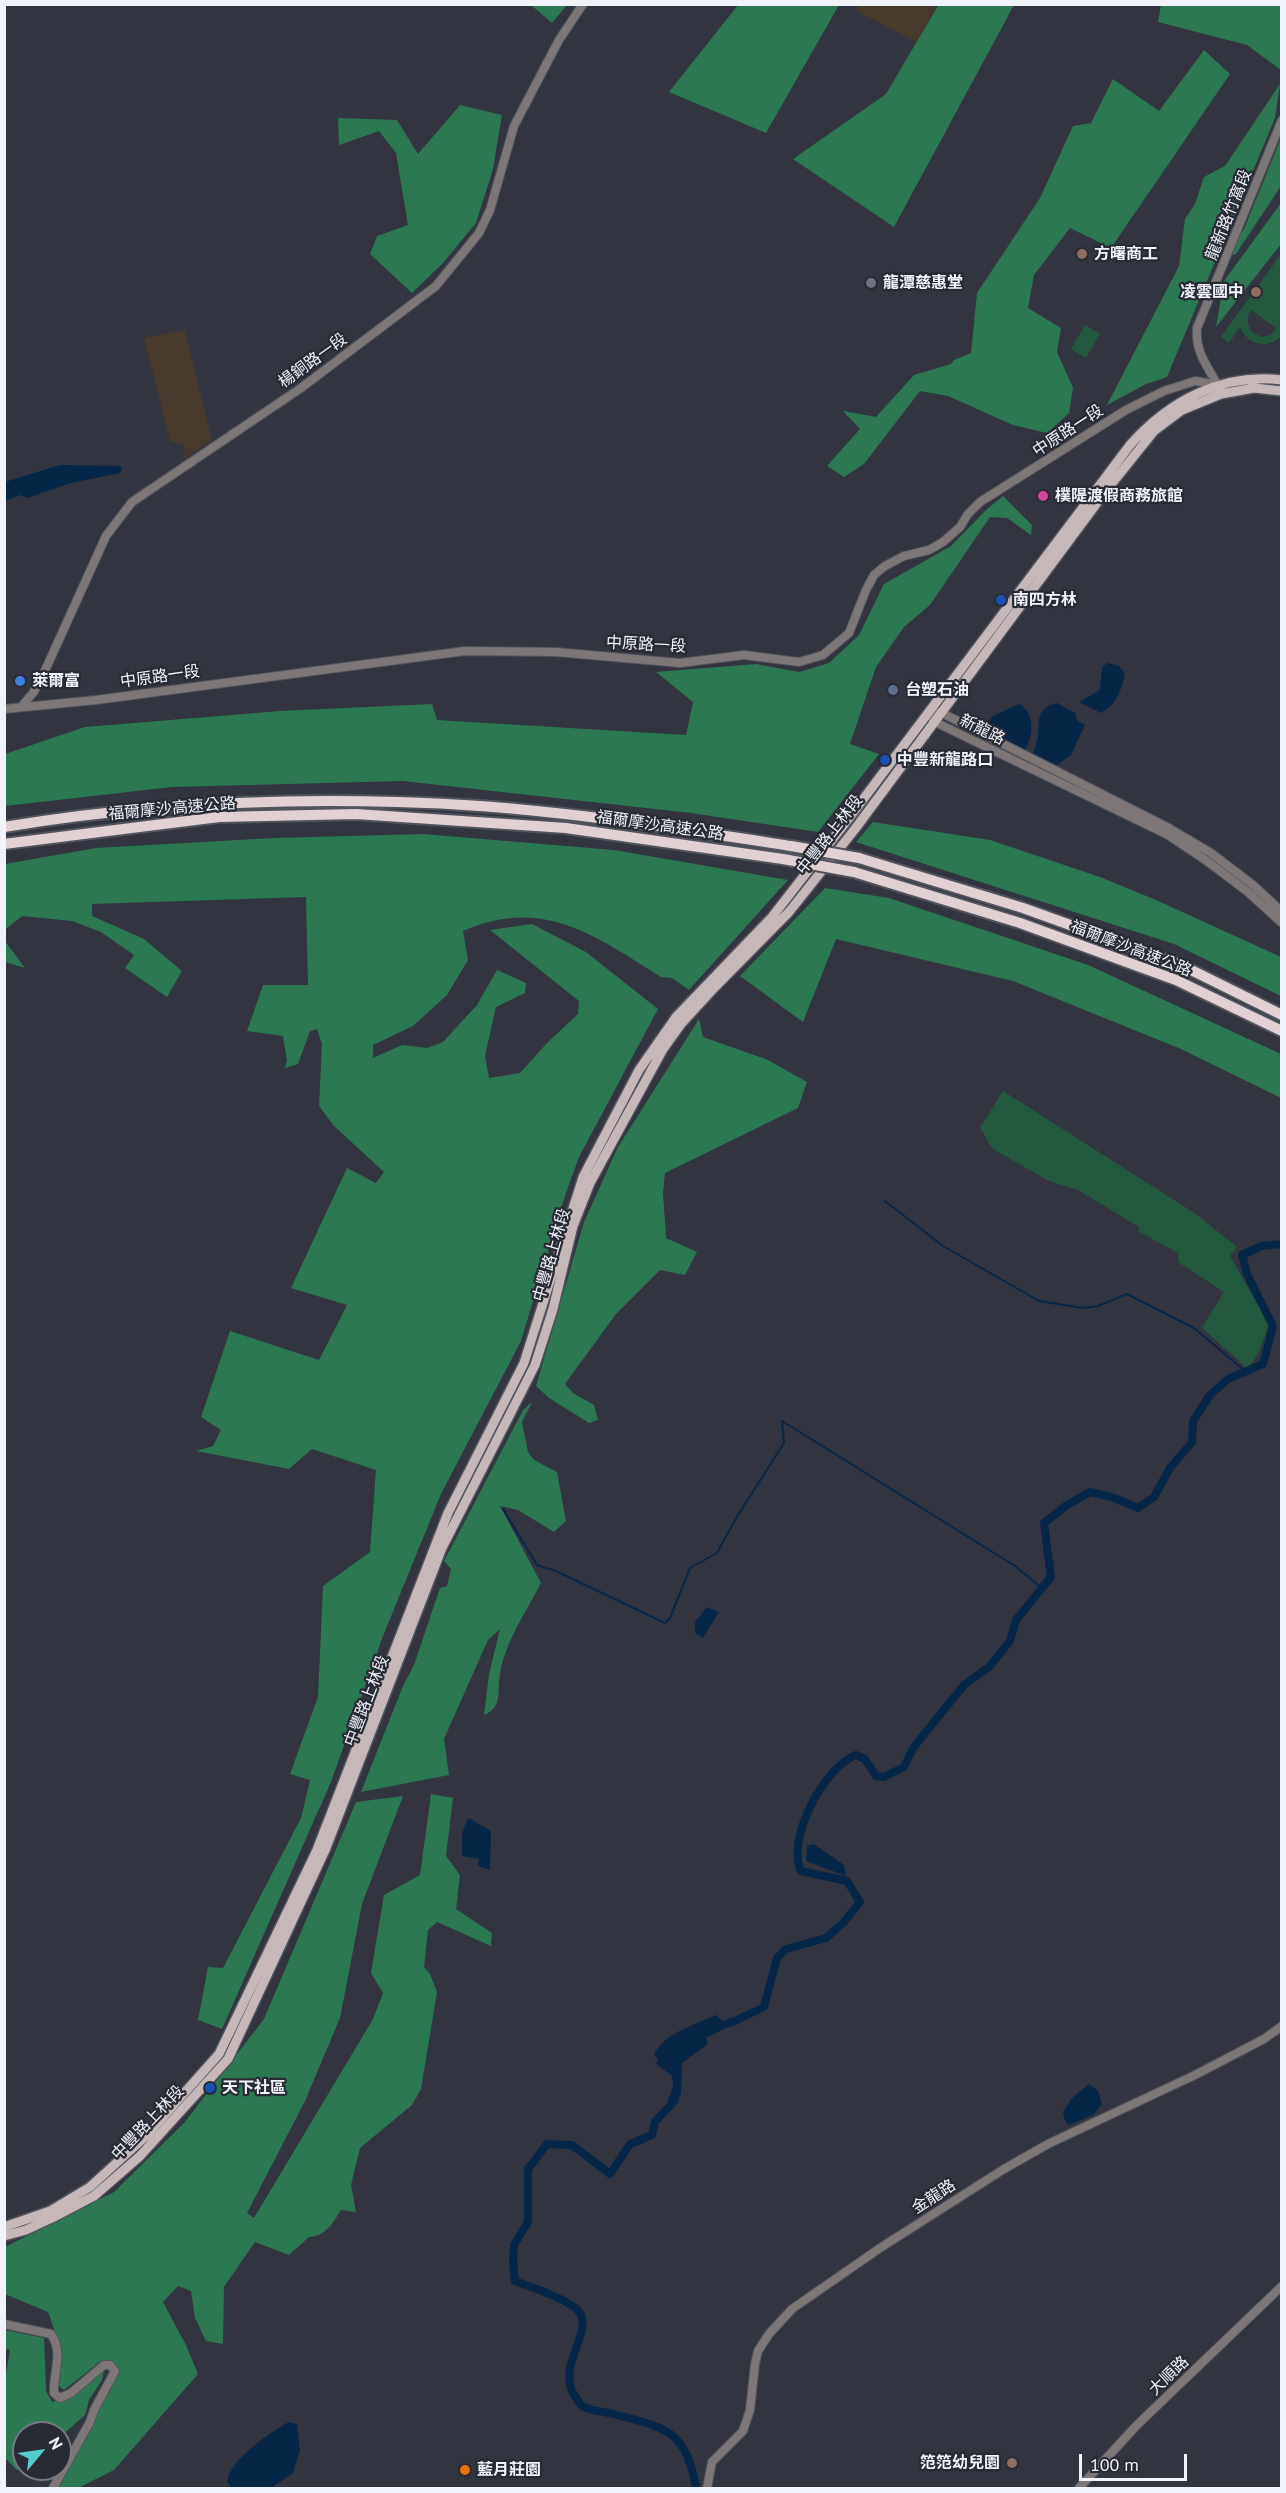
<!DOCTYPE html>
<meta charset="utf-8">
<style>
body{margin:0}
#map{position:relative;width:1286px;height:2493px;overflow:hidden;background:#32343f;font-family:"PT Sans",sans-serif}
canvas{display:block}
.frame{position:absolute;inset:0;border:6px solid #f1f3fa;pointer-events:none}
.north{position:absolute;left:12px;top:2421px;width:60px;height:60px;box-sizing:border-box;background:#282a34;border:2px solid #787a83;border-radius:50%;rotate:61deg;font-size:16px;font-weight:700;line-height:24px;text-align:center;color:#f1f3fa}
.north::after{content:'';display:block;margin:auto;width:21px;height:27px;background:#53cdcb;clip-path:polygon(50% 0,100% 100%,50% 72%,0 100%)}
.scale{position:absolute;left:1079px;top:2454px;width:108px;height:27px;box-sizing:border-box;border:3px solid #f1f3fa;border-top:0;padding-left:8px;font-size:18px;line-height:21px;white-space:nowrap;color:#f1f3fa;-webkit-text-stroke:4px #282a34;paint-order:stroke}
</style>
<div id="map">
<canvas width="1286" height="2493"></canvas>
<div class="frame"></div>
<div class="north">N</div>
<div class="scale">100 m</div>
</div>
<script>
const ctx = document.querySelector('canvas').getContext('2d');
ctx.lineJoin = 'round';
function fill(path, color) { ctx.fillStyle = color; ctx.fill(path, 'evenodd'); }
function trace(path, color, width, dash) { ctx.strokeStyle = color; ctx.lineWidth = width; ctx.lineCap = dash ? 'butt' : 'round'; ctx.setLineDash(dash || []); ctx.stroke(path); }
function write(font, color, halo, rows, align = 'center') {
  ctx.font = font + ' "PT Sans","Noto Sans TC",sans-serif'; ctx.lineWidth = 4.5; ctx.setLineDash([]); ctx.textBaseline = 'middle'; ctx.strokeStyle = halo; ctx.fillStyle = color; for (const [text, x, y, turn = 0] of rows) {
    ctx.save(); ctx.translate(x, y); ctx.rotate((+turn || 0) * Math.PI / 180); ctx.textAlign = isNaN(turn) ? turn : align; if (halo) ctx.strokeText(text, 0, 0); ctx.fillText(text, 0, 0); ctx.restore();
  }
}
const industrial = new Path2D(`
 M 860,5 L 937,5 L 917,42 L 857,11 Z
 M 185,330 L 212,441 L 184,458 L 184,445 L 170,441 L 144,338 Z`);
const green = new Path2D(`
 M 1281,254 L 1281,336 C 1267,350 1248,345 1240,327 L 1229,343 L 1221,337 ZM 1251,310 L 1276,328 L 1271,335 L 1262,337 L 1253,333 C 1247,326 1246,318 1251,310 Z
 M 1085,325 L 1100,334 L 1086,358 L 1071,349 Z
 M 1003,1091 L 1196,1214 L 1237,1247 L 1230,1256 L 1269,1324 C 1263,1339 1260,1357 1247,1368 L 1202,1328 L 1224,1292 L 1178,1262 L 1178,1253 L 1138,1231 L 1139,1227 L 1078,1190 L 1049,1181 L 993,1149 C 987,1142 986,1135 980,1128 Z`);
const forest = new Path2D(`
 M 939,4 L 1014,5 L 894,227 L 793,159 L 886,94 Z
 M 531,5 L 567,5 L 552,23 Z
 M 738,5 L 839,5 L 766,133 L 669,92 Z
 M 1161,5 L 1281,5 L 1281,70 L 1247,45 L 1158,22 Z
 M 1204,50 L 1230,74 L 1111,248 L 1070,228 L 1034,275 L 1028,308 L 1061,328 L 1057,352 L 1073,388 L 1069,413 L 1047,433 L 1013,425 L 948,396 L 920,391 L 864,464 L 844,477 L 827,466 L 860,429 L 843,411 L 876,417 L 914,375 L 951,364 L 954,360 L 971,353 L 977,293 L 1040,198 L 1073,126 L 1091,123 L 1113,79 L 1159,111 Z
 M 1280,84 L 1275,118 L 1167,377 L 1146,384 L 1107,405 L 1179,266 L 1185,219 L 1195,204 L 1204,177 L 1225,166 Z
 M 460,105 L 502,115 L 493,169 L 476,223 L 443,263 L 412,293 L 370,254 L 377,236 L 408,225 L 396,153 L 379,131 L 339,145 L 338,118 L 397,120 L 418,154 Z
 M 1281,138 L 1281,186 L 1236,254 L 1230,256 L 1230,249 L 1244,229 Z
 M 1281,203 L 1281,244 L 1216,327 L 1224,281 Z
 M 1003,496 L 1032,525 L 1031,535 L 1007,518 L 990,517 L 930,605 L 904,627 L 876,667 L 850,744 L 879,754 L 818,832 L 691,813 L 403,781 L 172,787 L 5,806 L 5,754 L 85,727 L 280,711 L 432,704 L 437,720 L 686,735 L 693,702 L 656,672 L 756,664 L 799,672 L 829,663 L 859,635 L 884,584 L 951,546 L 986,510 Z
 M 873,822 L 990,840 L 1100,877 L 1156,900 L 1281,957 L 1281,996 L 1174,944 L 856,842 Z
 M 423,834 L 614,850 L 788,880 L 689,990 L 672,978 L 661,977 C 594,935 543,896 463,931 L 468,960 L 447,995 L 413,1026 L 373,1045 L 373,1058 L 402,1045 L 427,1048 L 443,1042 L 477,1005 L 497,970 L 526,983 L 525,993 L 496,1007 L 485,1056 L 489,1078 L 520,1073 L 548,1042 L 578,1014 L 579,1001 L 490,930 L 532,924 L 586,952 L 658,1009 L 579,1157 L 565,1196 L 521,1341 L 441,1494 L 383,1636 L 331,1782 L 222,2029 L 198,2020 L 208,1967 L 223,1968 L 301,1818 L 310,1780 L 290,1774 L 318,1697 L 323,1586 L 370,1552 L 376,1470 L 312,1449 L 289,1469 L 196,1451 L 213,1446 L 221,1430 L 201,1417 L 230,1331 L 319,1360 L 347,1305 L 291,1288 L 347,1168 L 376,1183 L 384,1172 L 334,1126 L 319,1106 L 322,1044 L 317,1029 L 310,1031 L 298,1064 L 285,1068 L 287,1061 L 283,1036 L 247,1031 L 263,985 L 308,985 L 306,897 L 92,904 L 92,916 L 144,939 L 182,971 L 167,997 L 125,968 L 134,955 L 101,932 L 72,921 L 22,916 L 5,930 L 5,864 L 96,848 L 273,838 Z
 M 825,888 L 889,898 L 1088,965 L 1281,1054 L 1281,1098 L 1181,1049 L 1013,981 L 836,939 L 803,1022 L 740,976 Z
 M 5,941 L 25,968 L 5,962 Z
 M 699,1019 L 703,1037 L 768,1060 L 807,1082 L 798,1108 L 665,1173 L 663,1193 L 666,1238 L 697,1252 L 685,1275 L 660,1270 L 616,1314 L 565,1384 L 573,1393 L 594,1405 L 598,1420 L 589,1423 L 549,1398 L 536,1386 L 584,1222 L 618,1147 Z
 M 532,1402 L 522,1422 L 528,1452 L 534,1460 L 557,1472 L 566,1521 L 554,1532 L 518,1510 L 500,1506 L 541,1583 C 526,1612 505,1642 500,1674 C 497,1692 503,1707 484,1715 L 489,1674 L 500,1629 L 488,1640 L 444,1739 L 449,1775 L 361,1792 L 403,1686 L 414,1665 L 440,1588 L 447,1586 L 451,1569 L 444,1561 L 523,1410 Z
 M 431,1794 L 453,1798 L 446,1856 L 460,1875 L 456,1909 L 492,1933 L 491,1946 L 437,1922 L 428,1930 L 424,1967 L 430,1974 L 437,1992 L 421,2089 L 412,2105 L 360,2148 L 351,2185 L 356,2212 L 341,2210 C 333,2223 326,2236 309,2237 L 289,2255 L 255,2242 L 224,2287 L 223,2344 L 206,2341 L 195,2318 L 191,2291 L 178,2286 L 163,2302 L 186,2345 L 198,2374 L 114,2470 L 78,2488 L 55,2488 L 81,2446 L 115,2370 L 101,2361 L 64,2390 L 55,2383 L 55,2332 L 48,2312 L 5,2294 L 5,2247 L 114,2192 L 184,2123 L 264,2019 L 356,1802 L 403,1796 L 362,1904 L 340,2018 L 305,2101 L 247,2213 L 254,2218 L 373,2019 L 383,1993 L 371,1973 L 384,1895 L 420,1875 Z
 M 5,2330 L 44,2338 L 46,2391 L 52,2402 L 64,2398 L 95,2371 L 104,2371 L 102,2380 L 89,2400 L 85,2415 L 60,2437 L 60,2433 L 24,2433 L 24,2465 L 17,2470 L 5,2458 L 5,2380 L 10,2350 L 5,2349 Z`);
const water = new Path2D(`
 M 60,465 L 120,466 L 122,469 L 120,473 L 71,483 L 27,498 L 20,495 L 5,501 L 5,482 Z
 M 1108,663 L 1119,666 L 1125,674 C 1121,690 1117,705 1101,713 L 1079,702 L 1100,690 L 1102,667 Z
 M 1057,703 L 1075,713 L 1078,721 L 1085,725 L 1071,755 L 1057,765 L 1033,754 C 1035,748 1038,740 1038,734 C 1039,717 1038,708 1057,703 Z
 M 1019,704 C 1036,713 1033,737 1025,750 L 986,729 L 991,717 Z
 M 707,1607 L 719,1612 L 703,1638 L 695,1633 L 695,1622 Z
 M 468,1818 L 491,1831 L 490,1870 L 478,1866 L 479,1859 L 462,1856 L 462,1833 Z
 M 814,1844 L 844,1865 L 846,1876 L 806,1861 L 807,1846 Z
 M 716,2015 L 722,2020 L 725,2028 L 706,2038 L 708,2044 L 682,2063 L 681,2094 L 672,2109 L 667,2104 L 673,2086 L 672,2076 L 656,2064 L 658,2060 L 654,2055 C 664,2033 694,2025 716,2015 Z
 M 1089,2084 L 1098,2091 L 1102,2104 L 1093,2115 L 1069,2125 L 1065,2121 L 1063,2112 L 1072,2098 Z
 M 289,2422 L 297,2424 L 300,2450 L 293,2473 L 271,2488 L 232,2488 L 227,2482 C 229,2460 271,2432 289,2422 Z`);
const stream = new Path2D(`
 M 885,1201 L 943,1246 L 1039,1301 L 1083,1308 L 1098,1306 L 1127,1294 L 1194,1328 L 1245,1371
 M 503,1509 L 537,1565 L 556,1571 L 665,1623 L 670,1618 L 690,1568 L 717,1553 L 738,1515 L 784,1443 L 782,1421 L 1015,1566 L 1042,1588`);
const canal = new Path2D(`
 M 715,2028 L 735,2021 L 764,2007 L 777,1958 L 786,1949 L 826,1938 L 844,1922 L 860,1902 L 847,1881 L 801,1871 C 786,1839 824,1767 856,1755 L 865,1759 L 876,1776 L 884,1777 L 904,1767 L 913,1748 L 964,1685 L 989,1667 L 1010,1641 L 1016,1620 L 1051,1577 L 1044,1523 L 1067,1505 L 1090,1492 L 1112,1497 L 1138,1508 L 1154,1497 L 1170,1468 L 1192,1442 L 1193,1421 L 1210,1395 L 1228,1379 L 1263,1364 L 1273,1326 L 1247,1274 L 1242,1255 L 1262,1246 L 1282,1244
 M 675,2100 L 655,2122 L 652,2135 L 630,2144 L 610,2174 L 572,2145 L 547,2144 L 528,2169 L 528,2222 L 514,2245 L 513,2261 L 515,2281 C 530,2287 572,2300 580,2313 C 593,2334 553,2369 577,2399 C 577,2400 582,2406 582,2406 C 589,2411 602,2411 609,2413 C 662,2427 686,2427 696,2488`);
const tertiary = new Path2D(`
 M 1219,387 C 1207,366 1195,352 1197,328 L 1282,120
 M 21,707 L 33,693 L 43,675 L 106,536 L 132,502 L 301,388 L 436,286 L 479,233 L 490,210 L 514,126 L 559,40 L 583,4
 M 4,709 L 96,700 L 465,651 L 556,652 L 680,663 L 744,655 L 799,662 L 823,655 L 849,633 L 866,590 L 874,575 L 885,566 L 904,556 L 929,550 L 943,542 L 960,527 L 968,514 L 980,502 L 1126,410 L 1164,391 L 1195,381 L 1218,385
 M 1282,912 L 1253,885 L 1211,853 L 1167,827 L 940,712 L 929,715 L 935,722 L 1168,835 L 1207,861 L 1248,892 L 1282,923
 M 4,2324 L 51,2334 C 64,2353 53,2372 54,2393 L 60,2398 L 71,2393 L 104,2365 L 110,2365 L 115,2371 L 94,2410 L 90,2422 L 53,2488
 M 707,2488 L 712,2462 L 743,2431 L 750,2410 L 755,2364 L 758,2351 L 769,2334 L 792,2309 L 880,2248 L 1004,2169 L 1048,2144 L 1195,2075 L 1264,2039 L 1282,2026
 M 1079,2488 L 1137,2425 L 1282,2286`);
const primary = new Path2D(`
 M 4,2227 L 50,2211 L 90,2187 L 146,2136 L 219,2054 L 317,1850 L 448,1513 L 524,1363 L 583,1177 L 639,1070 L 676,1017 L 772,917 L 846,822 L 1130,445 C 1168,402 1222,372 1282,380
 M 4,2236 L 26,2230 L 54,2217 L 94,2196 L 140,2156 L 228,2059 L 326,1848 L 442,1548 L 535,1365 L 553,1309 L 573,1226 L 590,1183 L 663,1049 L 681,1024 L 714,988 L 789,912 L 855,829 L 1105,492 L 1154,431 L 1182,410 L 1221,394 L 1254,388 L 1282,391`);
const motorway = new Path2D(`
 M 4,827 C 134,805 267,798 398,802 C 530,805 661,826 791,846
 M 4,844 L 219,817 L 356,814 L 566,828 L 783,859
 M 859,858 L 1023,908 L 1181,965 L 1282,1015
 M 854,872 L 1020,923 L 1176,980 L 1282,1031`);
const motorwayBridge = new Path2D(`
 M 791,846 L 859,858
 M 783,859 L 854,872`);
const markers = [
 [1082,254,6,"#8d6e63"],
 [871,283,6,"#6b7280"],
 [1256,292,6,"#8d6e63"],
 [1043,496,6,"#d1479c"],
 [1001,600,6,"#1a4fb4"],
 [20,681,6,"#3f7fe0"],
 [893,690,6,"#5c6f8a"],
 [885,760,6,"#1a4fb4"],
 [210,2088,6,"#1a4fb4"],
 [1012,2463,6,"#8d6e63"],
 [465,2470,6,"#e8710a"]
];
const streetNames = [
 ["龍新路竹窩段",1229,215,-68],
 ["楊銅路一段",313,361,-36],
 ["中原路一段",1068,431,-33],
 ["中原路一段",646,645,3],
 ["中原路一段",160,677,-8],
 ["新龍路",982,730,26],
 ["福爾摩沙高速公路",172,809,-5],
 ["福爾摩沙高速公路",660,826,8],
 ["中豐路上林段",830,835,-52],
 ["福爾摩沙高速公路",1131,949,21],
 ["中豐路上林段",552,1255,-74],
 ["中豐路上林段",367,1701,-69],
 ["中豐路上林段",148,2123,-46],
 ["金龍路",934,2197,-33],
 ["大順路",1169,2376,-44]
];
const poiNames = [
 ["方曙商工",1094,254],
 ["龍潭慈惠堂",883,283],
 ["凌雲國中",1244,292,"right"],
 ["樸隄渡假商務旅館",1055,496],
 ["南四方林",1013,600],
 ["萊爾富",32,681],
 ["台塑石油",905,690],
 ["中豐新龍路口",897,760],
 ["天下社區",222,2088],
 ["笵笵幼兒園",1000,2463,"right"],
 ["藍月莊園",477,2470]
];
fill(industrial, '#473a2c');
fill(green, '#235a3f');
fill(forest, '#2c7853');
fill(water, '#062647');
trace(stream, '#062647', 2);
trace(canal, '#062647', 8);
trace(tertiary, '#51535d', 10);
trace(primary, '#51535d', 12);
trace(motorway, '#51535d', 14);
trace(tertiary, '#7e7777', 8);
trace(primary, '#c6b8b9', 9);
trace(motorway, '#e2d1d3', 10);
trace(motorwayBridge, '#51535d', 14, []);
trace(motorwayBridge, '#e2d1d3', 10);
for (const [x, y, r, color] of markers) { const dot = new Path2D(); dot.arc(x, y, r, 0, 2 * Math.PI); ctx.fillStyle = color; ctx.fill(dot); trace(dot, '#282a34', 2); }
write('16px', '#f1f3fa', '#282a34', streetNames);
write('bold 16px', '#f1f3fa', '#282a34', poiNames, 'left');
</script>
